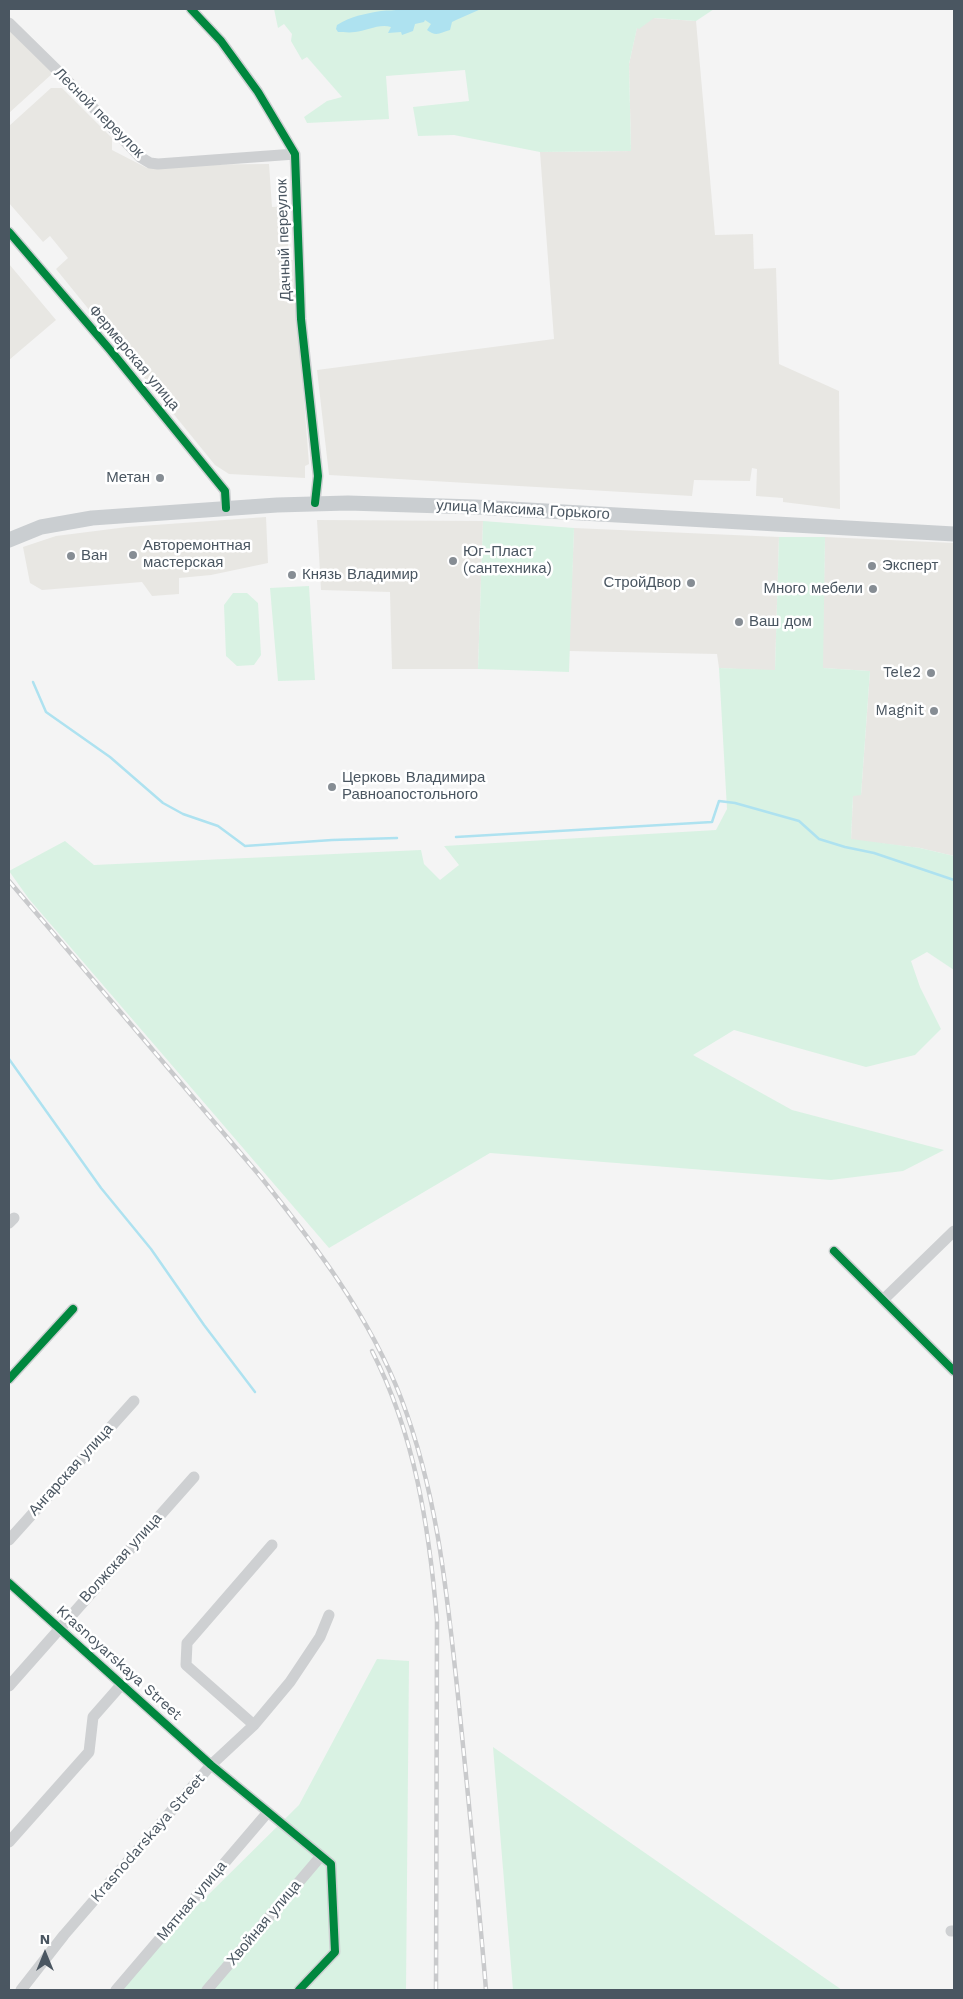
<!DOCTYPE html>
<meta charset="utf-8">
<style>
body{margin:0}
#map{position:relative;width:963px;height:1999px;overflow:hidden;background:#f4f4f4;font-family:"Work Sans",sans-serif}
canvas{display:block}
.frame{position:absolute;inset:0;border:10px solid #4a5661;pointer-events:none}
.north{position:absolute;left:20px;top:1929px;width:50px;height:50px;-webkit-text-stroke:4px #fff;paint-order:stroke;rotate:0deg;font-size:14px;font-weight:700;line-height:20px;text-align:center;color:#4a5661}
.north::after{content:'';display:block;margin:auto;width:18px;height:22px;background:#4a5661;clip-path:polygon(50% 0,100% 100%,50% 72%,0 100%)}
</style>
<div id="map">
<canvas width="963" height="1999"></canvas>
<div class="frame"></div>
<div class="north">N</div>
</div>
<script>
const ctx = document.querySelector('canvas').getContext('2d');
ctx.lineJoin = 'round';
function fill(path, color) { ctx.fillStyle = color; ctx.fill(path, 'evenodd'); }
function trace(path, color, width, dash) { ctx.strokeStyle = color; ctx.lineWidth = width; ctx.lineCap = dash ? 'butt' : 'round'; ctx.setLineDash(dash || []); ctx.stroke(path); }
function write(font, color, halo, rows, align = 'center') {
  ctx.font = font + ' "Work Sans",sans-serif'; ctx.lineWidth = 5; ctx.setLineDash([]); ctx.textBaseline = 'middle'; ctx.strokeStyle = halo; ctx.fillStyle = color; for (const [text, x, y, turn = 0] of rows) {
    ctx.save(); ctx.translate(x, y); ctx.rotate((+turn || 0) * Math.PI / 180); ctx.textAlign = isNaN(turn) ? turn : align; if (halo) ctx.strokeText(text, 0, 0); ctx.fillText(text, 0, 0); ctx.restore();
  }
}
const commercial = new Path2D(`
 M 653,18 L 696,21 L 715,235 L 753,234 L 754,269 L 776,268 L 779,364 L 839,391 L 840,509 L 783,502 L 783,498 L 756,496 L 757,469 L 752,468 L 750,481 L 694,480 L 692,496 L 329,475 L 317,370 L 554,339 L 540,152 L 631,151 L 629,64 L 637,27 L 639,28 Z
 M 9,30 L 53,73 L 9,113 Z
 M 51,88 L 62,88 L 112,138 L 112,150 L 147,168 L 151,168 L 151,165 L 269,164 L 272,207 L 286,206 L 289,260 L 293,260 L 309,464 L 305,466 L 305,478 L 229,474 L 215,465 L 56,269 L 68,258 L 50,236 L 43,242 L 9,203 L 9,126 Z
 M 9,264 L 56,320 L 9,360 Z
 M 266,517 L 268,563 L 211,575 L 179,578 L 179,594 L 152,596 L 142,582 L 42,590 L 30,583 L 23,547 L 56,536 L 127,527 Z
 M 317,520 L 483,521 L 478,669 L 392,669 L 390,592 L 321,590 Z
 M 574,528 L 779,537 L 775,671 L 719,668 L 717,654 L 569,651 Z
 M 825,537 L 954,543 L 954,856 L 920,848 L 851,840 L 853,795 L 861,795 L 870,671 L 822,668 Z`);
const green = new Path2D(`
 M 274,9 L 714,9 L 696,21 L 654,18 L 639,29 L 637,28 L 629,64 L 631,151 L 540,152 L 454,135 L 418,136 L 413,107 L 469,101 L 465,70 L 386,76 L 389,119 L 307,123 L 304,117 L 327,101 L 342,97 L 307,57 L 302,60 L 291,41 L 292,34 L 284,24 L 278,28 Z
 M 483,521 L 574,528 L 569,672 L 478,669 Z
 M 779,537 L 825,537 L 823,668 L 870,671 L 861,795 L 853,796 L 851,839 L 920,848 L 954,856 L 954,970 L 927,952 L 911,961 L 920,987 L 941,1029 L 915,1055 L 866,1067 L 734,1030 L 693,1055 L 792,1110 L 944,1150 L 903,1171 L 831,1180 L 490,1153 L 329,1248 L 29,899 L 9,871 L 65,841 L 94,865 L 421,850 L 424,864 L 440,880 L 459,865 L 444,846 L 716,830 L 727,809 L 719,668 L 775,670 Z
 M 309,586 L 315,680 L 278,681 L 270,588 Z
 M 233,593 L 247,593 L 258,603 L 261,655 L 254,665 L 237,666 L 226,656 L 224,605 Z
 M 377,1659 L 409,1661 L 406,1990 L 112,1990 L 299,1805 Z
 M 493,1747 L 842,1990 L 513,1990 Z`);
const water = new Path2D(`
 M 401,9 L 481,9 L 456,20 L 452,22 L 450,30 C 440,33 436,37 427,30 L 431,24 L 425,20 L 424,22 L 415,24 L 413,31 L 402,35 L 401,32 L 388,33 L 391,27 C 380,23 366,31 355,32 C 349,33 343,32 338,32 L 336,29 L 337,25 C 351,16 364,14 381,11 C 388,10 394,11 401,9 Z`);
const stream = new Path2D(`
 M 33,682 L 46,712 L 110,757 L 163,803 L 183,814 L 218,826 L 245,846 L 332,840 L 397,838
 M 456,837 L 712,822 L 719,801 L 735,803 L 799,821 L 819,839 L 845,847 L 874,853 L 954,880
 M 9,1059 L 101,1188 L 151,1249 L 204,1325 L 255,1392`);
const minor = new Path2D(`
 M 191,9 L 221,41 L 258,92 L 295,154 L 301,319 L 318,476 L 315,503
 M 9,23 L 63,76 L 140,157 L 150,163 L 158,164 L 295,154
 M 9,232 L 111,351 L 225,491 L 226,508
 M 9,1223 L 14,1218
 M 834,1251 L 954,1371
 M 884,1299 L 954,1231
 M 9,1379 L 73,1309
 M 9,1540 L 134,1401
 M 9,1583 L 211,1765 L 331,1864 L 335,1952 L 299,1990
 M 9,1686 L 194,1477
 M 254,1725 L 186,1665 L 187,1643 L 272,1545
 M 9,1842 L 89,1752 L 93,1717 L 122,1684
 M 951,1931 L 954,1931
 M 21,1990 L 64,1935 L 211,1765 L 254,1725 L 290,1682 L 320,1637 L 329,1615
 M 116,1990 L 268,1812
 M 207,1990 L 321,1856`);
const major = new Path2D(`
 M 9,540 L 41,527 L 92,518 L 277,505 L 348,503 L 475,507 L 954,534`);
const rail = new Path2D(`
 M 9,881 L 260,1176 C 315,1245 369,1315 401,1398 C 438,1495 447,1594 458,1696 C 468,1794 478,1892 486,1990
 M 372,1351 C 415,1435 429,1527 437,1620 L 436,1990`);
const cycleway = new Path2D(`
 M 191,9 L 221,41 L 258,92 L 295,154 L 301,319 L 318,476 L 315,503
 M 9,232 L 111,351 L 225,491 L 226,508
 M 834,1251 L 954,1371
 M 9,1379 L 73,1309
 M 9,1583 L 211,1765 L 331,1864 L 335,1952 L 299,1990`);
const markers = [
 [160,478,5,"#868d94"],
 [133,555,5,"#868d94"],
 [71,556,5,"#868d94"],
 [453,561,5,"#868d94"],
 [872,566,5,"#868d94"],
 [292,575,5,"#868d94"],
 [691,583,5,"#868d94"],
 [873,589,5,"#868d94"],
 [739,622,5,"#868d94"],
 [931,673,5,"#868d94"],
 [934,711,5,"#868d94"],
 [332,787,5,"#868d94"]
];
const streetNames = [
 ["Лесной переулок",99,113,45],
 ["Дачный переулок",284,240,-92],
 ["Фермерская улица",134,358,50],
 ["улица Максима Горького",523,510,3],
 ["Ангарская улица",71,1470,-48],
 ["Волжская улица",121,1558,-48],
 ["Krasnoyarskaya Street",119,1663,42],
 ["Krasnodarskaya Street",148,1838,-49],
 ["Мятная улица",192,1901,-50],
 ["Хвойная улица",264,1923,-50]
];
const poiNames = [
 ["Метан",150,478,"right"],
 ["Авторемонтная",143,546],
 ["мастерская",143,563],
 ["Юг-Пласт",463,552],
 ["(сантехника)",463,569],
 ["Ван",81,556],
 ["Эксперт",882,566],
 ["Князь Владимир",302,575],
 ["СтройДвор",681,583,"right"],
 ["Много мебели",863,589,"right"],
 ["Ваш дом",749,622],
 ["Tele2",921,673,"right"],
 ["Magnit",924,711,"right"],
 ["Церковь Владимира",342,778],
 ["Равноапостольного",342,795]
];
fill(commercial, '#e8e7e3');
fill(green, '#d9f2e3');
fill(water, '#aee2f0');
trace(stream, '#aee2f0', 2.5);
trace(minor, '#ced0d2', 11);
trace(major, '#caced1', 15);
trace(rail, '#c9cacc', 4.5);
trace(rail, '#fff', 2.5, [8]);
trace(cycleway, '#00873e', 8);
for (const [x, y, r, color] of markers) { const dot = new Path2D(); dot.arc(x, y, r, 0, 2 * Math.PI); ctx.fillStyle = color; ctx.fill(dot); trace(dot, '#fff', 2); }
write('15px', '#4a5661', '#fff', streetNames);
write('15px', '#4a5661', '#fff', poiNames, 'left');
</script>
